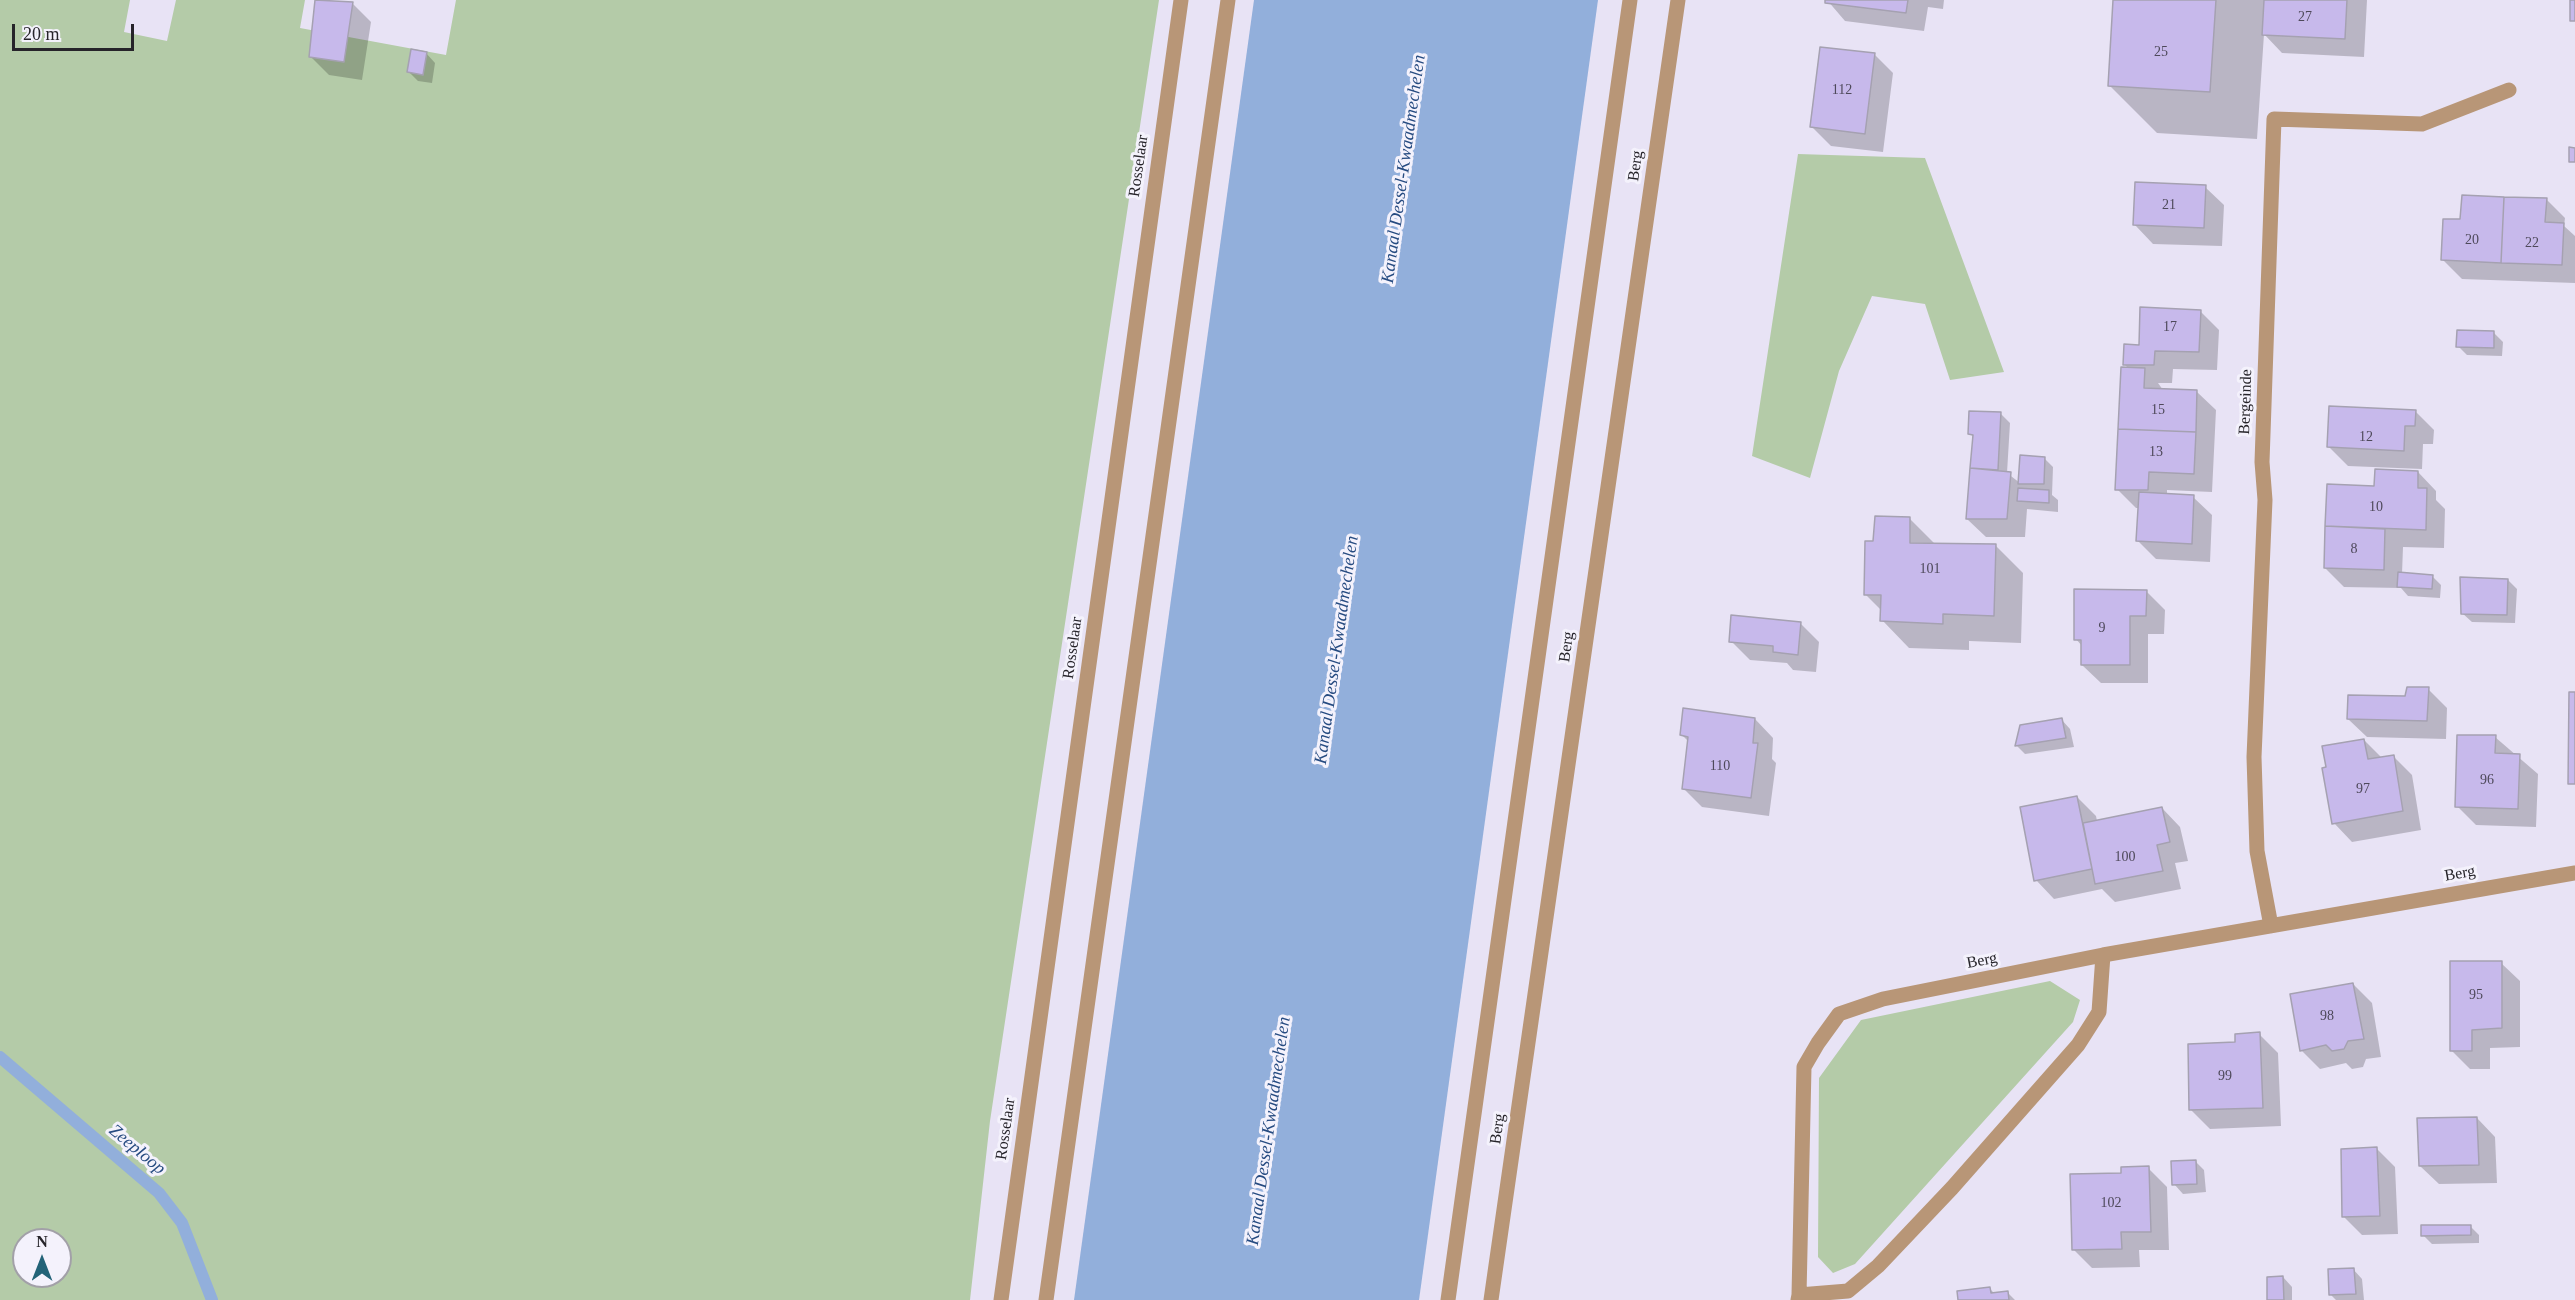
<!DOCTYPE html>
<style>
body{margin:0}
#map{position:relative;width:2575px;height:1300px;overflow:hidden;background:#e8e3f5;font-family:"Times New Roman",serif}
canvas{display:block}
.north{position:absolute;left:12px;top:1228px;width:60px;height:60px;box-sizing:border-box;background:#f4f2fc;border:2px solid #a2a0a8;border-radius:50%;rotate:0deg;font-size:16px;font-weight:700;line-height:24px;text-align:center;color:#26242a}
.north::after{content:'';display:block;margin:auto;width:21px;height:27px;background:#236378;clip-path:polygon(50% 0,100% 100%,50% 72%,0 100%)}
.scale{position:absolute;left:12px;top:24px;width:122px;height:27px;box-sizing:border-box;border:3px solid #26242a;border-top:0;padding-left:8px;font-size:18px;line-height:21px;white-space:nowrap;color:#26242a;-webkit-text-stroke:4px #f4f2fc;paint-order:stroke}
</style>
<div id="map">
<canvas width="2575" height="1300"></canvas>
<div class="north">N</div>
<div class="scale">20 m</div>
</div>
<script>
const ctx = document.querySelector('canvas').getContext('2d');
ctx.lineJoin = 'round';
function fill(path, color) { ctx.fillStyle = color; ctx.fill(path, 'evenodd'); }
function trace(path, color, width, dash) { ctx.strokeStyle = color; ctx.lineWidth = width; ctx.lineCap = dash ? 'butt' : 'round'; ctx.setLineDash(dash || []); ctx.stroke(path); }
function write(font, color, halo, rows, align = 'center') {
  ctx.font = font + ' "Times New Roman",serif'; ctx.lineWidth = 6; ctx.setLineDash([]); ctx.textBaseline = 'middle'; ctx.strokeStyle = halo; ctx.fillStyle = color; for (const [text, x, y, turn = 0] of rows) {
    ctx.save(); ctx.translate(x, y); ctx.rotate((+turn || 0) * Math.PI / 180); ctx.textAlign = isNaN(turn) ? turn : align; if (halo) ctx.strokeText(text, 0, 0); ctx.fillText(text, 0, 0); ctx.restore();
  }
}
const green = new Path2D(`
 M 0,0 L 130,0 L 124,32 L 167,41 L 176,0 L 305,0 L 300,28 L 446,55 L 456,0 L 1159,0 L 990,1121 L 970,1300 L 0,1300 ZM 24,1240 L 60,1240 L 60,1276 L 24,1276 Z
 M 1798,154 L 1925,158 L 2004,372 L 1950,380 L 1925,304 L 1872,296 L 1839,371 L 1810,478 L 1752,456 Z
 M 2050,981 L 2080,1000 L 2073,1022 L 1855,1264 L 1833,1273 L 1818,1257 L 1819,1078 L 1861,1020 Z`);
const water = new Path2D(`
 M 1254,0 L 1598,0 L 1419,1300 L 1074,1300 Z`);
const shadow = new Path2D(`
 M 316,0 L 352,3 L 371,22 L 362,80 L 329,75 L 310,56 Z
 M 1827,0 L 1944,0 L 1943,9 L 1928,7 L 1924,31 L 1845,21 Z
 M 2115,0 L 2367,0 L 2364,57 L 2282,53 L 2264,34 L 2257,139 L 2157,133 L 2109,85 Z
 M 426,53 L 435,63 L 432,83 L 418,81 L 409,72 Z
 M 1874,54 L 1893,73 L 1883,152 L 1831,146 L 1812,127 Z
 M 2205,187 L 2224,205 L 2222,246 L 2153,244 L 2135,225 Z
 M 2546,199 L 2565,218 L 2564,226 L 2575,236 L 2575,283 L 2462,279 L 2443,260 L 2462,220 Z
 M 2200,311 L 2219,330 L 2217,370 L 2173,369 L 2172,383 L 2158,383 L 2163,390 L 2197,392 L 2216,410 L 2212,492 L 2167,490 L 2167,495 L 2193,497 L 2212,515 L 2210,562 L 2156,559 L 2137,540 L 2139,508 L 2136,508 L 2117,489 L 2129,369 L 2124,364 L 2141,346 Z
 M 2494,333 L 2503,342 L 2502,356 L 2467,355 L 2458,346 Z
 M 2415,411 L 2434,430 L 2433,444 L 2423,444 L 2422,469 L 2348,466 L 2329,447 Z
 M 2001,414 L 2010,423 L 2007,473 L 2020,483 L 2044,458 L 2053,467 L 2052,495 L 2058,500 L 2058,512 L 2027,509 L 2025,537 L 1986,537 L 1967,519 L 1974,438 L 1970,433 Z
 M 2418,472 L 2436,491 L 2436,500 L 2445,509 L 2444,548 L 2403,547 L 2402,574 L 2432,576 L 2441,585 L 2440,598 L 2408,596 L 2401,588 L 2344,587 L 2325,568 L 2328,486 L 2376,488 Z
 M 1910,519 L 1936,545 L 1996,546 L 2023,573 L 2021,643 L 1969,641 L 1969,650 L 1909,648 L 1882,620 L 1882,611 L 1865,594 Z
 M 2508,580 L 2517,589 L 2515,623 L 2472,622 L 2462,613 Z
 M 2146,591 L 2165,610 L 2164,634 L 2148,634 L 2148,683 L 2101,683 L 2082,665 L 2082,646 L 2076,639 Z
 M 1800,623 L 1819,642 L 1816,672 L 1793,670 L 1787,663 L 1750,660 L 1731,641 Z
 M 2428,689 L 2447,708 L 2446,739 L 2367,737 L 2348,719 Z
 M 1755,719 L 1773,738 L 1772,759 L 1776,763 L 1769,816 L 1702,807 L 1683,788 L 1689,742 L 1682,735 Z
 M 2061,719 L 2070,729 L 2074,747 L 2025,754 L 2017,746 Z
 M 2495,737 L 2538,774 L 2536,827 L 2476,825 L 2457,806 Z
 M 2364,740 L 2382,758 L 2393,756 L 2412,775 L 2421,830 L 2352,842 L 2334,823 Z
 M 2077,797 L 2096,816 L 2097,821 L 2162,808 L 2180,827 L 2188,861 L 2175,863 L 2181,889 L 2115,902 L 2102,889 L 2054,899 L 2036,880 Z
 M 2501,963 L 2520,981 L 2520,1047 L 2490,1048 L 2490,1069 L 2470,1069 L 2451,1050 Z
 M 2353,984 L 2372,1003 L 2381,1057 L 2366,1059 L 2363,1067 L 2352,1069 L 2346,1063 L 2320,1069 L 2301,1050 Z
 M 2259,1034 L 2278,1053 L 2281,1126 L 2210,1129 L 2191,1110 L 2237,1043 Z
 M 2477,1118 L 2495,1137 L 2497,1183 L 2439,1184 L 2420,1166 Z
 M 2376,1148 L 2395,1167 L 2398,1234 L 2362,1235 L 2344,1217 Z
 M 2195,1161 L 2204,1170 L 2206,1192 L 2183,1194 L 2174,1184 Z
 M 2148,1168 L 2167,1187 L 2169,1250 L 2139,1250 L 2140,1267 L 2092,1268 L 2073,1249 L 2123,1174 Z
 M 2470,1226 L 2479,1235 L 2479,1243 L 2432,1244 L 2423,1235 Z
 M 2353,1269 L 2362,1279 L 2364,1300 L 2336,1300 L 2331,1295 Z
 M 2283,1277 L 2292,1287 L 2292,1300 L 2269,1300 Z
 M 1990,1289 L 1995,1294 L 2008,1293 L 2015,1300 L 1959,1300 Z`);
const stream = new Path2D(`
 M 0,1057 L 159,1193 L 182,1223 L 212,1300`);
const building = new Path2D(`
 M 315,0 L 353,2 L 344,62 L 309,57 Z
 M 1825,0 L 1908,0 L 1906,13 L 1825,3 Z
 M 2113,0 L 2216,0 L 2210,92 L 2108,86 Z
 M 2264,0 L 2347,0 L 2345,39 L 2262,35 Z
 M 2570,0 L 2575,0 L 2575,21 L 2570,21 Z
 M 1820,47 L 1875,53 L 1865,134 L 1810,127 Z
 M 411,49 L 427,52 L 423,75 L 407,72 Z
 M 2569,147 L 2575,148 L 2575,162 L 2569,162 Z
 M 2135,182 L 2206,185 L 2204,228 L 2133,225 Z
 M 2462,195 L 2504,197 L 2501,263 L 2441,260 L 2443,219 L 2460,219 Z
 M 2504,197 L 2547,198 L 2545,222 L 2564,223 L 2562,265 L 2501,263 Z
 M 2140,307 L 2201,310 L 2199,352 L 2155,351 L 2154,365 L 2123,365 L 2124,344 L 2139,345 Z
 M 2457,330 L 2494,331 L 2494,348 L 2456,347 Z
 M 2121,367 L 2145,368 L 2144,388 L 2197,390 L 2196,432 L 2118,429 Z
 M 2329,406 L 2416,410 L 2415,426 L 2405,426 L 2404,451 L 2327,447 Z
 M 1969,411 L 2001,412 L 1998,470 L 1970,468 L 1973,435 L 1968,434 Z
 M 2118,429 L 2196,432 L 2194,474 L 2149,472 L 2148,490 L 2115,490 Z
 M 2020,455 L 2045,457 L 2044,484 L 2018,484 Z
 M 1970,468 L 2011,472 L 2007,519 L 1966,519 Z
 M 2375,469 L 2418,471 L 2418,488 L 2427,488 L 2426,530 L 2325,526 L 2327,484 L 2374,486 Z
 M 2018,488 L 2049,490 L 2049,503 L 2017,501 Z
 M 2139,492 L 2194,495 L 2192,544 L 2136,541 Z
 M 1875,516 L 1910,517 L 1910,543 L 1996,544 L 1994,616 L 1943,614 L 1943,624 L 1880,621 L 1881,595 L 1864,595 L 1865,541 L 1873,541 Z
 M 2325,526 L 2385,529 L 2384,570 L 2324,568 Z
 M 2398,572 L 2433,575 L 2432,589 L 2397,587 Z
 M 2460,577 L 2508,579 L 2507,615 L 2461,614 Z
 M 2074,589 L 2147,590 L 2146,616 L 2130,616 L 2130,665 L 2081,665 L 2081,640 L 2074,640 Z
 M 1731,615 L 1801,622 L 1798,655 L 1773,652 L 1773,646 L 1729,642 Z
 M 2407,687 L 2429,687 L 2427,721 L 2347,719 L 2348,695 L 2405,696 Z
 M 2569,692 L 2575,692 L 2575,784 L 2568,784 Z
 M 1683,708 L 1755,718 L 1753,743 L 1758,743 L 1751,798 L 1682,789 L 1688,737 L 1680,735 Z
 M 2062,718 L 2066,738 L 2015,746 L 2020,725 Z
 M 2457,735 L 2496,735 L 2495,753 L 2520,754 L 2518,809 L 2455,807 Z
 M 2364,739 L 2368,759 L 2394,755 L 2403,811 L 2332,824 L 2322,768 L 2326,767 L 2322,746 Z
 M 2077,796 L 2092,869 L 2034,881 L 2020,807 Z
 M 2162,807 L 2170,842 L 2157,845 L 2163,871 L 2095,884 L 2083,823 Z
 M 2450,961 L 2502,961 L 2502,1028 L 2472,1030 L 2472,1051 L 2450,1051 Z
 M 2353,983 L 2364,1039 L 2348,1041 L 2344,1049 L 2332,1051 L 2326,1045 L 2300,1051 L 2290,994 Z
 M 2260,1032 L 2263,1108 L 2189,1110 L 2188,1044 L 2235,1042 L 2235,1034 Z
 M 2477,1117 L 2479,1165 L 2419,1166 L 2417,1118 Z
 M 2377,1147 L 2380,1216 L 2342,1217 L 2341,1149 Z
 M 2196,1160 L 2197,1184 L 2172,1185 L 2171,1161 Z
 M 2149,1166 L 2151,1232 L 2121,1232 L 2122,1249 L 2072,1250 L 2070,1174 L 2121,1173 L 2121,1167 Z
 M 2421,1225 L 2471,1225 L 2471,1235 L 2421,1236 Z
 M 2354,1268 L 2356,1294 L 2329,1295 L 2328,1269 Z
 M 2283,1276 L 2284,1300 L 2267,1300 L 2267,1277 Z
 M 1990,1287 L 1991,1293 L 2008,1291 L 2009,1300 L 1958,1300 L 1957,1291 Z`);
const service = new Path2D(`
 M 1046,1300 L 1228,0
 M 1448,1300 L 1630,0`);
const minor = new Path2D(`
 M 2271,926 L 2257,851 L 2254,757 L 2265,500 L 2262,462 L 2274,119 L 2422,124 L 2509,90
 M 1799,1295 L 1804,1067 L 1818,1043 L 1839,1014 L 1883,999 L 2103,955 L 2575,873
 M 1001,1300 L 1181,0
 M 1491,1300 L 1678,0
 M 1798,1300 L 1799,1295 L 1848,1291 L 1878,1266 L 1952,1188 L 2078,1045 L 2099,1012 L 2103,955`);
const numberNames = [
 ["27",2305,17],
 ["25",2161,52],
 ["112",1842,90],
 ["21",2169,205],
 ["20",2472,240],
 ["22",2532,243],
 ["17",2170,327],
 ["15",2158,410],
 ["12",2366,437],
 ["13",2156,452],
 ["10",2376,507],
 ["8",2354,549],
 ["101",1930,569],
 ["9",2102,628],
 ["110",1720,766],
 ["96",2487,780],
 ["97",2363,789],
 ["100",2125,857],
 ["95",2476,995],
 ["98",2327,1016],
 ["99",2225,1076],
 ["102",2111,1203]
];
const streetNames = [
 ["Rosselaar",1139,166,-82],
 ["Berg",1636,166,-82],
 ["Bergeinde",2246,402,-88],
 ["Berg",1567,647,-82],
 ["Rosselaar",1073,648,-82],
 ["Berg",2460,874,-10],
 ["Berg",1982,961,-11],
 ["Rosselaar",1006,1129,-82],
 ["Berg",1498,1129,-82]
];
const waterNames = [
 ["Kanaal Dessel-Kwaadmechelen",1404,169,-82],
 ["Kanaal Dessel-Kwaadmechelen",1337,650,-82],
 ["Kanaal Dessel-Kwaadmechelen",1269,1131,-82],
 ["Zeeploop",137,1150,40]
];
fill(green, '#b4cba8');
fill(water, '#92afdb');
fill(shadow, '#0003');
trace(stream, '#92afdb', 12);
fill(building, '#c7b9eb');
trace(building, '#a5a1b1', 1.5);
trace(service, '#b89677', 15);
trace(minor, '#b89677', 15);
write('14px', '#4e495a', null, numberNames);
write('16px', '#26242a', '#f4f2fc', streetNames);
write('italic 18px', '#264b81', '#f4f2fc', waterNames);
</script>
